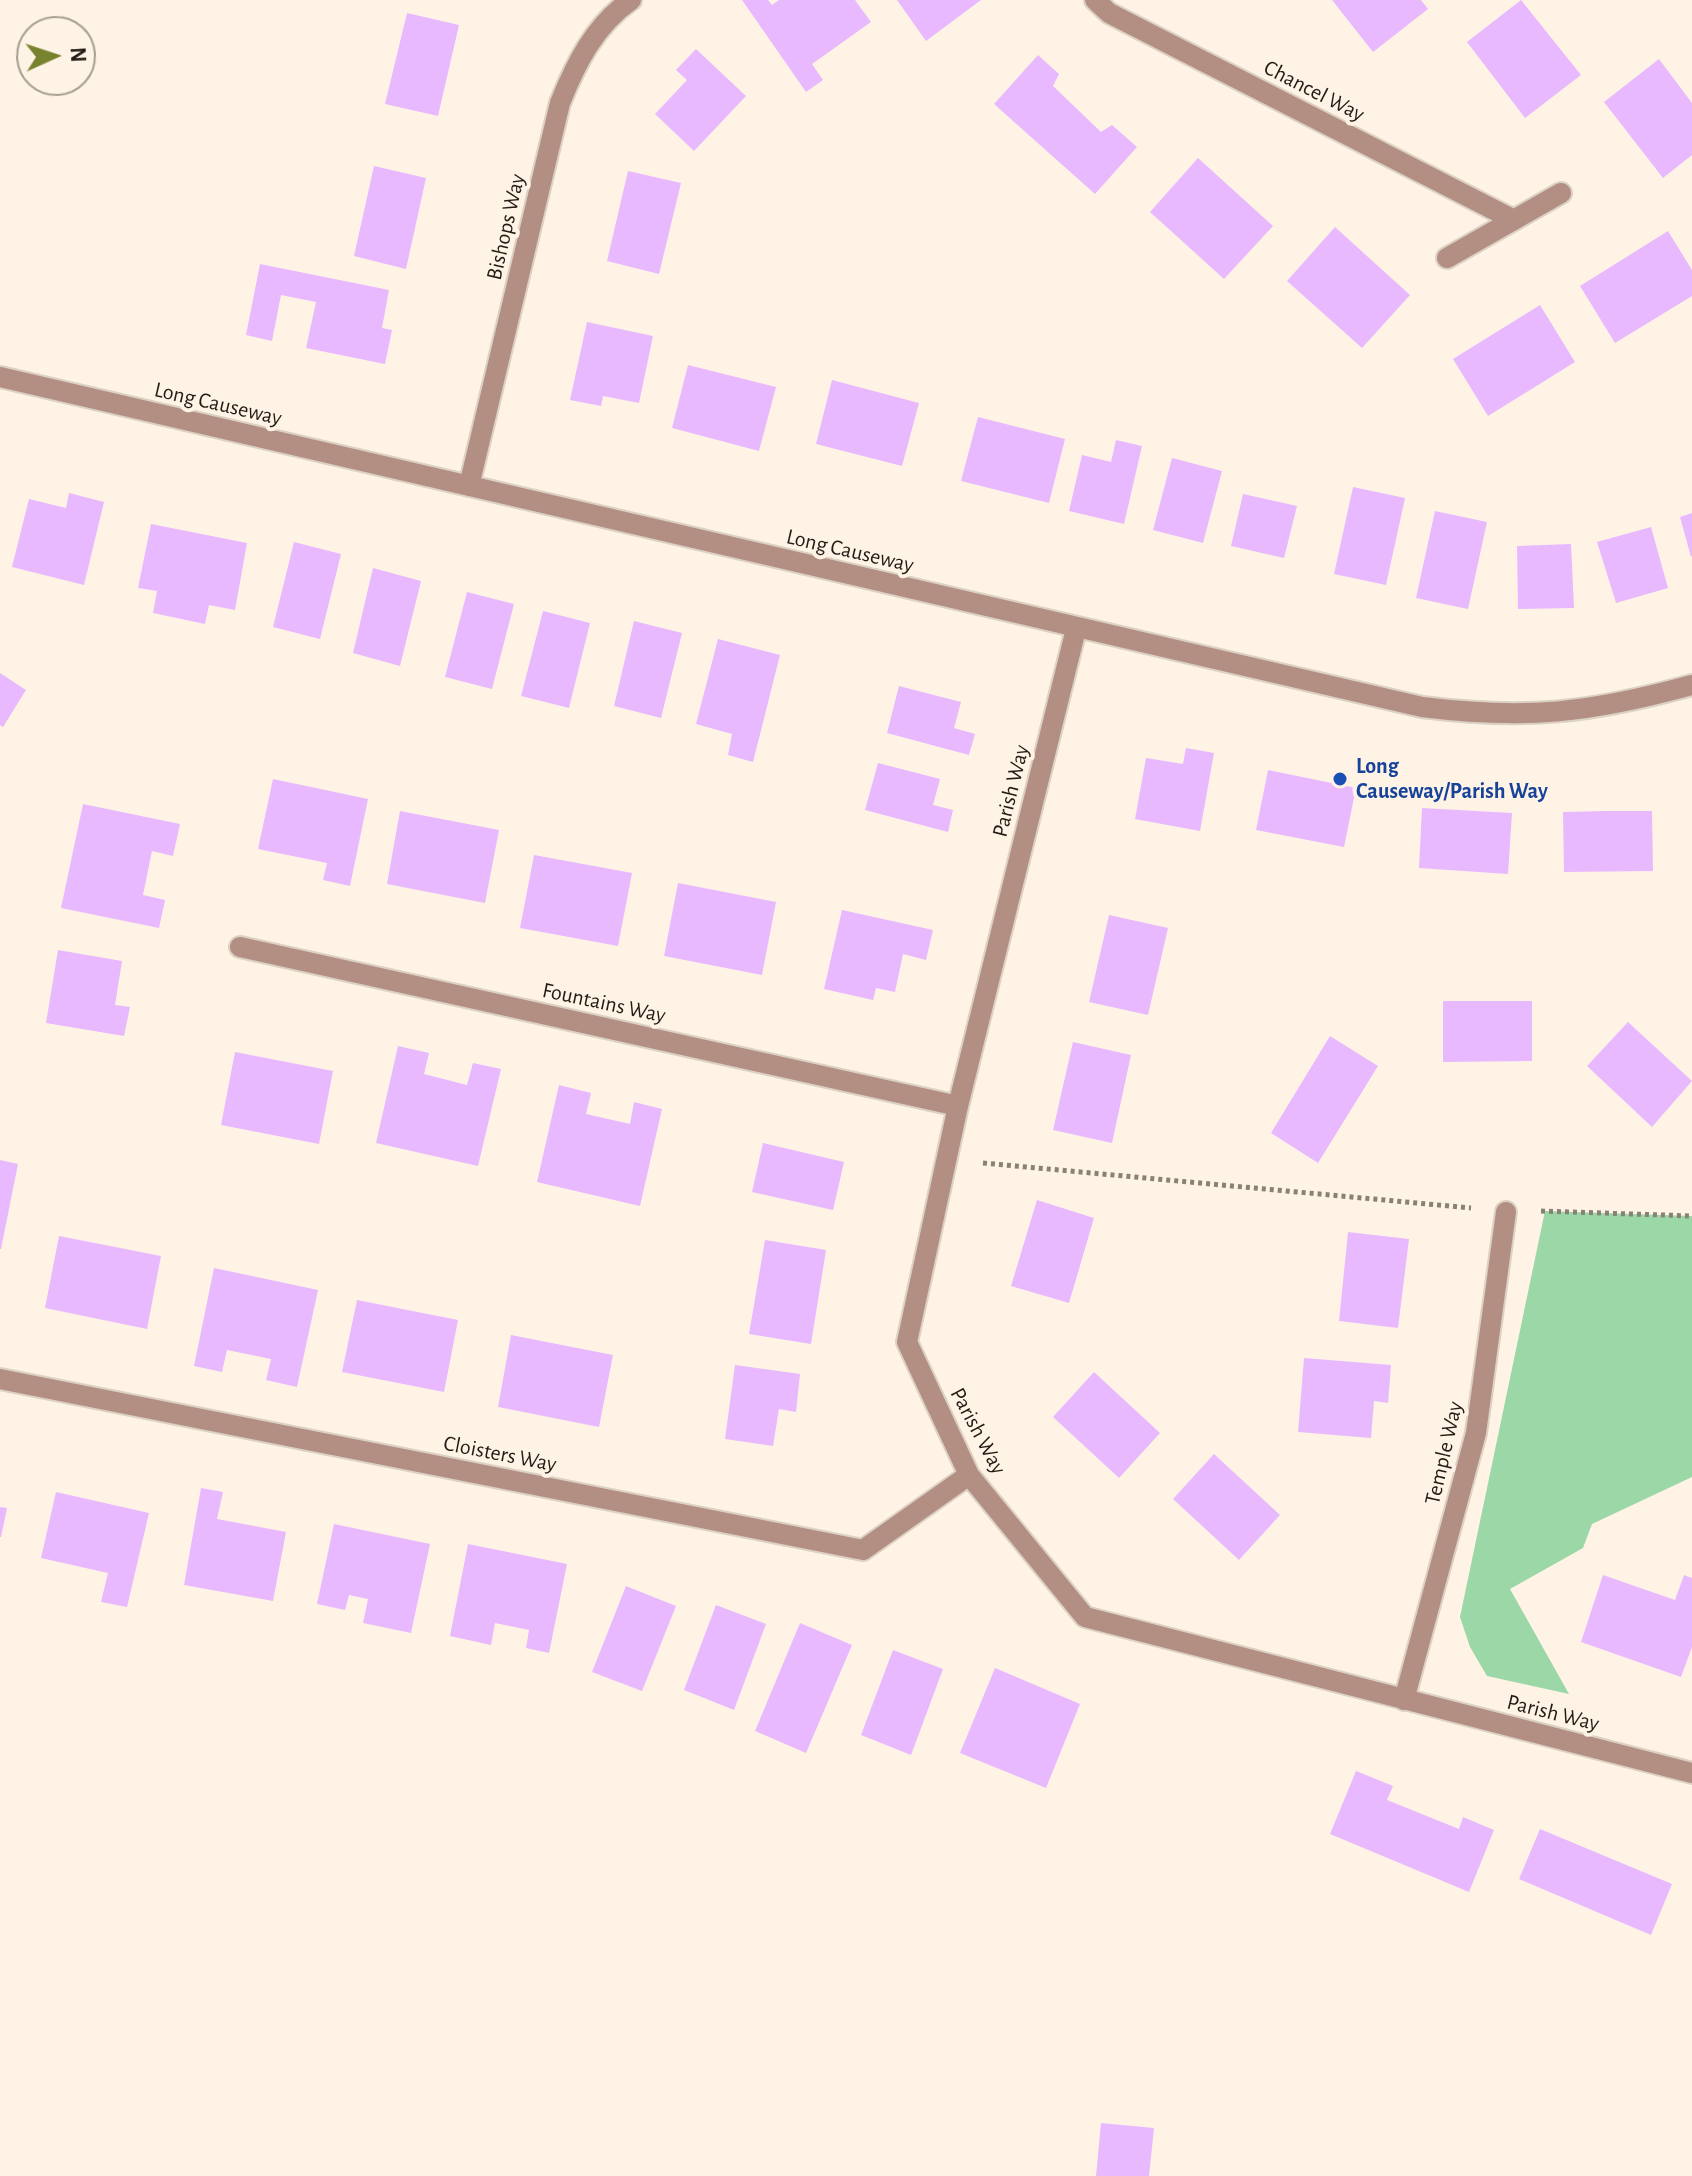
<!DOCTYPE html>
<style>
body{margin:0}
#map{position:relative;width:1692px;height:2176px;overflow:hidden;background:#fef3e5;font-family:"Alegreya Sans",sans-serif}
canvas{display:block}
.north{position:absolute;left:16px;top:16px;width:80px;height:80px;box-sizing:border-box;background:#fef3e5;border:2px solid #a69d92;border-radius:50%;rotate:87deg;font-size:22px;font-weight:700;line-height:32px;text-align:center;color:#231c15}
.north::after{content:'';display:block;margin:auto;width:28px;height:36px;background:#788330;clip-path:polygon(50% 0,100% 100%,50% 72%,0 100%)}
</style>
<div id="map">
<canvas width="1692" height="2176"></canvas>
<div class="north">N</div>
</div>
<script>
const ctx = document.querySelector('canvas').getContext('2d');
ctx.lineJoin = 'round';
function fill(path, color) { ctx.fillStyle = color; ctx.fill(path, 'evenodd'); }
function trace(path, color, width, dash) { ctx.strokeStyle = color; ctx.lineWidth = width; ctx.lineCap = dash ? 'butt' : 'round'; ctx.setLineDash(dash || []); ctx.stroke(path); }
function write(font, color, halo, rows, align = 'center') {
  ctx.font = font + ' "Alegreya Sans",sans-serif'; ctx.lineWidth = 8; ctx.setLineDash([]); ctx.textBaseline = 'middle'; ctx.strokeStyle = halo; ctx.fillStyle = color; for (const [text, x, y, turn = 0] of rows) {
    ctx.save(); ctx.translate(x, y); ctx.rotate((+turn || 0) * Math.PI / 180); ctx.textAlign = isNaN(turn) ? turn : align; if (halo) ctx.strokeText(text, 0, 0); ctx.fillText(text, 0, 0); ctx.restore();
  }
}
const green = new Path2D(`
 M 1545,1211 L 1692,1216 L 1692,1477 L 1592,1524 L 1583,1548 L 1510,1589 L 1569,1694 L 1487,1676 L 1470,1647 L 1460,1617 Z`);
const building = new Path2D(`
 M 742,0 L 768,0 L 772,5 L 779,0 L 855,0 L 871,22 L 812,64 L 823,80 L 806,92 Z
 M 897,0 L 981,0 L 926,41 Z
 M 1332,0 L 1421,0 L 1428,9 L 1373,52 Z
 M 1521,0 L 1581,75 L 1525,118 L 1467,42 Z
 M 407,13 L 459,25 L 438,116 L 385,104 Z
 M 696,49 L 746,96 L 694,151 L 655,114 L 687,80 L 676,70 Z
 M 1038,55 L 1059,74 L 1053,86 L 1101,132 L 1112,125 L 1137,147 L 1095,194 L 994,104 Z
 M 1659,59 L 1692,103 L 1692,155 L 1663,178 L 1604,102 Z
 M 1198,158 L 1273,226 L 1224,279 L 1150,212 Z
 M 374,166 L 426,178 L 406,269 L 354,256 Z
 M 628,171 L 681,183 L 659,274 L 607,261 Z
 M 1335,227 L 1410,295 L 1362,348 L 1287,281 Z
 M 1668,231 L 1692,270 L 1692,296 L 1615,343 L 1580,286 Z
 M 260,264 L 389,290 L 382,328 L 392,330 L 385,364 L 306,348 L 316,302 L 281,295 L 272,341 L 246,335 Z
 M 1540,305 L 1575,362 L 1488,416 L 1453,359 Z
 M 587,322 L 653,336 L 639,403 L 603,396 L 601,406 L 570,400 Z
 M 688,365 L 776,387 L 759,451 L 672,428 Z
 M 832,380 L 919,403 L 902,466 L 816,444 Z
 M 978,417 L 1065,439 L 1049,503 L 961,481 Z
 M 1116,440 L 1142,446 L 1124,524 L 1069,511 L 1082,455 L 1111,462 Z
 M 1172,458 L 1222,471 L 1203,543 L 1153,530 Z
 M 1353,487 L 1405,498 L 1386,585 L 1334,574 Z
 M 69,493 L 104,502 L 84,585 L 12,567 L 29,499 L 66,508 Z
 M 1243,494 L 1297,506 L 1284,558 L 1231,546 Z
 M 1435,511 L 1487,522 L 1468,609 L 1416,598 Z
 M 1692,513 L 1692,556 L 1691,557 L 1680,517 Z
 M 151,524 L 247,543 L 235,610 L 209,605 L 205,624 L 153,613 L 157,591 L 138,588 Z
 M 1651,527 L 1668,588 L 1616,603 L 1597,542 Z
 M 294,542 L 341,554 L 320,639 L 273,627 Z
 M 1571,544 L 1574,608 L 1518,609 L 1517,546 Z
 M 373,568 L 421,581 L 400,666 L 353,653 Z
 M 467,592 L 514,604 L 492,689 L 445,677 Z
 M 543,611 L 590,623 L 569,708 L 521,696 Z
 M 634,621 L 682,633 L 661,718 L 614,706 Z
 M 718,639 L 780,655 L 753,762 L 728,755 L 732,734 L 696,724 Z
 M 0,673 L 26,690 L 3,727 L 0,725 Z
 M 899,686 L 961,702 L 954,728 L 975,734 L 969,755 L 887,733 Z
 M 1186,748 L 1214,753 L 1200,831 L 1135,819 L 1146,758 L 1183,764 Z
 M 878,763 L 940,779 L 933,805 L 953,810 L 948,832 L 865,810 Z
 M 1268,770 L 1356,788 L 1344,847 L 1256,830 Z
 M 273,779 L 368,799 L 350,886 L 323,880 L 327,863 L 258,849 Z
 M 83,804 L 180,824 L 173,856 L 152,851 L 143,895 L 165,900 L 159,928 L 61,908 Z
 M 1422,808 L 1512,813 L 1508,874 L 1419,868 Z
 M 400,811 L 499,830 L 485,903 L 387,884 Z
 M 1608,811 L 1652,811 L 1653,871 L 1564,872 L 1563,812 Z
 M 534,855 L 632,873 L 618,946 L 520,928 Z
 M 678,883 L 776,902 L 762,975 L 664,956 Z
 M 842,910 L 933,930 L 926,960 L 903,954 L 895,992 L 876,988 L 873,1000 L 824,989 Z
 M 1109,915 L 1168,928 L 1148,1015 L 1089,1002 Z
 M 58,950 L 122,961 L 115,1005 L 130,1007 L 124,1036 L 46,1023 Z
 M 1443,1001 L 1532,1001 L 1532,1061 L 1443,1062 Z
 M 1628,1022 L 1692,1081 L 1652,1127 L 1587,1066 Z
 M 1330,1036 L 1378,1066 L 1318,1163 L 1271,1133 Z
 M 1073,1042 L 1131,1055 L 1112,1143 L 1053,1130 Z
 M 398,1046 L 429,1053 L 424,1074 L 467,1085 L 473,1063 L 501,1069 L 478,1166 L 376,1143 Z
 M 235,1052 L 333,1071 L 319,1144 L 221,1125 Z
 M 559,1085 L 591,1093 L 586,1114 L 630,1124 L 634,1102 L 662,1109 L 640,1206 L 537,1182 Z
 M 763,1143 L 844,1162 L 833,1210 L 752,1192 Z
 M 0,1160 L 18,1164 L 1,1249 L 0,1249 Z
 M 1037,1200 L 1094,1218 L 1069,1303 L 1011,1286 Z
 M 1348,1232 L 1409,1239 L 1398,1328 L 1339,1321 Z
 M 59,1236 L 161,1256 L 147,1329 L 45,1308 Z
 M 765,1240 L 826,1250 L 811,1344 L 749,1334 Z
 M 214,1268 L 318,1290 L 297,1387 L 266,1380 L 271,1359 L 227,1350 L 222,1372 L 194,1366 Z
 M 357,1300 L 458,1320 L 444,1392 L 342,1372 Z
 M 511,1335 L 613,1355 L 599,1427 L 498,1407 Z
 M 1304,1358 L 1391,1365 L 1388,1403 L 1374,1401 L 1371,1438 L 1298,1432 Z
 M 735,1365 L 800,1374 L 796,1412 L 779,1409 L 773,1446 L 725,1439 Z
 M 1094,1372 L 1160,1433 L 1119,1478 L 1053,1417 Z
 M 1214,1454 L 1280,1515 L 1239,1560 L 1173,1499 Z
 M 201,1488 L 223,1492 L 217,1519 L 286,1532 L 273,1601 L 184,1585 Z
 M 56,1492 L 149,1513 L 127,1607 L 101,1602 L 108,1573 L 41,1558 Z
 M 0,1507 L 7,1508 L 1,1537 L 0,1537 Z
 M 334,1524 L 430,1544 L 411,1633 L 363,1623 L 368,1599 L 349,1595 L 345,1610 L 317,1604 Z
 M 468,1544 L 567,1564 L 549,1653 L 526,1648 L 529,1630 L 495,1623 L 491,1645 L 450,1636 Z
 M 1603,1575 L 1675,1600 L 1684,1575 L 1692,1578 L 1692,1647 L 1681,1677 L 1581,1642 Z
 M 626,1586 L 676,1606 L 642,1691 L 592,1672 Z
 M 716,1605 L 766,1624 L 734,1710 L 684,1690 Z
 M 800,1623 L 852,1645 L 806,1753 L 755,1731 Z
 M 893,1650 L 943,1669 L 911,1755 L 861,1735 Z
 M 995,1668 L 1080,1704 L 1046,1788 L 960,1753 Z
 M 1356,1771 L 1393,1786 L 1387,1800 L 1459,1829 L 1463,1817 L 1494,1830 L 1469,1892 L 1330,1834 Z
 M 1540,1829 L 1672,1884 L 1651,1935 L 1519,1879 Z
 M 1101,2123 L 1154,2128 L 1149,2176 L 1096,2176 Z`);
const path = new Path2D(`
 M 983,1163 L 1471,1208
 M 1541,1211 L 1692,1216`);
const street = new Path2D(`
 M 1095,0 L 1109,13 L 1514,220
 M 1447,258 L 1561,193
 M 0,377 L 1422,707 C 1527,720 1590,713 1692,685
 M 469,486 L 560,103 C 576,63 595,25 631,0
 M 1076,629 L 958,1106 L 907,1342 L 969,1475 L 1085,1617 L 1692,1773
 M 240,947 L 958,1106
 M 0,1379 L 863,1550 L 969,1475
 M 1404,1700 L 1476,1433 L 1506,1212`);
const markers = [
 [1340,779,8,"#1a4fb4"]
];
const streetNames = [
 ["Chancel Way",1314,91,27],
 ["Bishops Way",506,227,-77],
 ["Long Causeway",218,404,13],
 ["Long Causeway",850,551,13],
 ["Parish Way",1011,791,-76],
 ["Fountains Way",604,1003,12],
 ["Parish Way",978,1431,62],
 ["Temple Way",1444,1453,-77],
 ["Cloisters Way",500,1454,11],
 ["Parish Way",1553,1713,14]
];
const transitNames = [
 ["Long",1356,766],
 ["Causeway/Parish Way",1356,791]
];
fill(green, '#9cd7a8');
fill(building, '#e8b9fe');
trace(street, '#dbd1c4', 24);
trace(path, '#898076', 5, [4, 4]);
trace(street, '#b38e82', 20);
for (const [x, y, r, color] of markers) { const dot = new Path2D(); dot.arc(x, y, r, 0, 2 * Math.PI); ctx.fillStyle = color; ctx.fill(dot); trace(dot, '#fef3e5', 3); }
write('22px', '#231c15', '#fef3e5', streetNames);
write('bold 22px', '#164399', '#fef3e5', transitNames, 'left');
</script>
